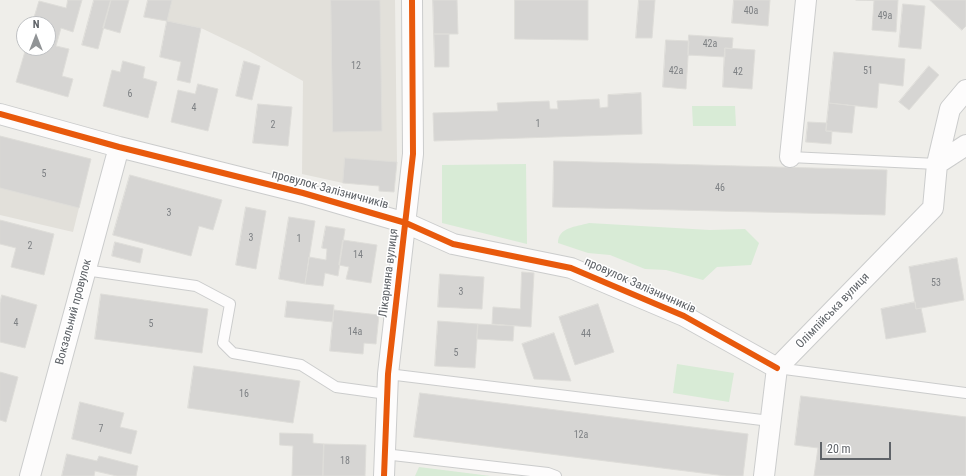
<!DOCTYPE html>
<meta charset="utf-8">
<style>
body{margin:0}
#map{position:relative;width:966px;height:476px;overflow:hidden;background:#efeeea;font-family:"Roboto Condensed",sans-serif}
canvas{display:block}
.north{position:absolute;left:16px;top:16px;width:40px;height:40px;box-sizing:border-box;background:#fff;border:1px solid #bfc1c3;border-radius:50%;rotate:0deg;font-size:11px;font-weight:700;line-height:16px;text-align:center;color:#5f6368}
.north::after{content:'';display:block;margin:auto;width:14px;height:18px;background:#919496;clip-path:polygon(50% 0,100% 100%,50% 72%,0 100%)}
.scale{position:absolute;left:820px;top:442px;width:71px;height:18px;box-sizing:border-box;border:2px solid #5f6368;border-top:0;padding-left:5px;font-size:12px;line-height:14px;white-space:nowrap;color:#5f6368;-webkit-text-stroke:3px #fff;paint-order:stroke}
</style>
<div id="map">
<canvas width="966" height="476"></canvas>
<div class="north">N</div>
<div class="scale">20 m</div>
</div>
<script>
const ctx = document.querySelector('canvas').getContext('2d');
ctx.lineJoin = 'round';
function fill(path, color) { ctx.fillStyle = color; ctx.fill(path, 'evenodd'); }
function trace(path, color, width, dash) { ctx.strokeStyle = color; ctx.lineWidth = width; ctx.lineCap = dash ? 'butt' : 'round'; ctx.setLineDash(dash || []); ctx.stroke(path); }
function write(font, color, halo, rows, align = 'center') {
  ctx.font = font + ' "Roboto Condensed",sans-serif'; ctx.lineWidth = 3; ctx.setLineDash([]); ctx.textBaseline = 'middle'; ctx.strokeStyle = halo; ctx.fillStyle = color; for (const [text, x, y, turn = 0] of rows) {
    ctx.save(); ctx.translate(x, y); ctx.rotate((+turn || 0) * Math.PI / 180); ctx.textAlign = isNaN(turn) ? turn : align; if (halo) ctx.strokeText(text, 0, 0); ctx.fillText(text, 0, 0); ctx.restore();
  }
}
const education = new Path2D(`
 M 148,0 L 395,0 L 397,162 L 343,183 L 302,174 L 303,81 L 249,51 L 201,28 L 144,17 Z
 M 0,136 L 91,159 L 73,232 L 0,215 Z`);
const green = new Path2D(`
 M 692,106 L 735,106 L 736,126 L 693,126 Z
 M 526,164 L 527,244 L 442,223 L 442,165 Z
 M 589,223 L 710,230 L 745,229 L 759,243 L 751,265 L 717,267 L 703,280 L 666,270 L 645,269 L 610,255 L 588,253 L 558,243 C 558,227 576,227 589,223 Z
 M 677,364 L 734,373 L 729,402 L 673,393 Z
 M 419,467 L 491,476 L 415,476 Z`);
const building = new Path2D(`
 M 68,0 L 82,0 L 73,32 L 61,28 L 56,46 L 69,49 L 62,76 L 73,79 L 68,97 L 16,82 L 26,48 L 48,48 L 48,24 L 32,24 L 39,1 L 66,8 Z
 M 94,0 L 111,0 L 98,49 L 82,45 Z
 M 111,0 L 129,0 L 120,33 L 103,28 Z
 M 148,0 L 172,0 L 167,21 L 144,17 Z
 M 331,0 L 380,0 L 382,131 L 333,132 Z
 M 433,0 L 457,0 L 458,34 L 434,34 Z
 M 515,0 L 588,0 L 588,40 L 515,39 Z
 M 639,0 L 655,0 L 652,38 L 636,38 Z
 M 734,0 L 770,0 L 768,26 L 732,23 Z
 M 856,0 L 898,0 L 896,32 L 872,30 L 874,1 Z
 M 930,0 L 966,0 L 966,26 L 962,30 Z
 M 903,4 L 925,6 L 921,49 L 899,47 Z
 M 167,21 L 201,28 L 190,83 L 177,80 L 181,62 L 160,57 Z
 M 434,34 L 449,34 L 449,67 L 435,67 Z
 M 689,35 L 733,38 L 732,49 L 725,48 L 725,57 L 688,55 Z
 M 666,40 L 689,41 L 686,89 L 663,87 Z
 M 725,48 L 755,50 L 752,89 L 723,87 Z
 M 834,52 L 905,59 L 903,86 L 879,83 L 877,108 L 829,103 Z
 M 123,61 L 145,67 L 143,78 L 157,82 L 148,118 L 103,106 L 112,70 L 120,72 Z
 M 244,61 L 260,66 L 252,100 L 236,96 Z
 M 929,66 L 939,75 L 909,110 L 899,102 Z
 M 198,84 L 218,89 L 208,131 L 171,122 L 178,90 L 195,94 Z
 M 641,93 L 642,134 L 434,141 L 433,113 L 498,111 L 497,103 L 549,101 L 550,109 L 558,109 L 557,101 L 599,99 L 600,108 L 608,107 L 608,95 Z
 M 829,103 L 855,106 L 852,133 L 826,131 Z
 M 258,104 L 292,107 L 288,146 L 253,143 Z
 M 808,122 L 827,123 L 826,131 L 832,131 L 831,144 L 806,142 Z
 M 0,136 L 91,159 L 79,208 L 0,188 Z
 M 345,158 L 397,162 L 394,192 L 379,191 L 379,186 L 343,183 Z
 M 554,161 L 887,170 L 885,215 L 553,207 Z
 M 130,175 L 222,200 L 213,230 L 199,226 L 191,256 L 113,235 Z
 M 246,207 L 266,211 L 256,269 L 236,265 Z
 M 289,217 L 315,221 L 305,284 L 279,279 Z
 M 0,220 L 54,234 L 44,275 L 11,267 L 16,248 L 0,244 Z
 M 326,226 L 345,229 L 338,276 L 325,273 L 323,286 L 305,284 L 309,257 L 326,260 L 327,249 L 322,248 Z
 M 343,240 L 377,245 L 371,283 L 346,279 L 349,267 L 339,265 Z
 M 115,242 L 143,249 L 140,263 L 112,256 Z
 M 957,258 L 964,300 L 916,309 L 909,267 Z
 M 522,272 L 534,273 L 531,327 L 492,324 L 493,307 L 520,309 Z
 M 440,274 L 484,277 L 482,309 L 438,307 Z
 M 101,294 L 208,309 L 202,353 L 95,339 Z
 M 2,295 L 37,305 L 25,348 L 0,342 L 0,303 Z
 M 287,301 L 334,305 L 333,322 L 285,317 Z
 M 915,302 L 916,309 L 921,308 L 926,332 L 886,339 L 881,309 Z
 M 598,304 L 614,352 L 575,365 L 559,317 Z
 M 334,310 L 379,315 L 376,344 L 364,343 L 363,354 L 330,351 Z
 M 438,321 L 478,324 L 475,368 L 435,366 Z
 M 478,324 L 514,326 L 513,341 L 477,339 Z
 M 554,333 L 571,381 L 534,379 L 522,344 Z
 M 194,366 L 300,381 L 293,423 L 188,408 Z
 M 0,372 L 18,377 L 6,422 L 0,420 Z
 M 420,393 L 748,434 L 743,476 L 726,476 L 414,437 Z
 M 801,396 L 966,417 L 966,476 L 814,476 L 818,448 L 795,445 Z
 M 80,402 L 124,413 L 120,427 L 137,431 L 131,454 L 72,439 Z
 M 280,433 L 313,434 L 313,443 L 324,444 L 323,476 L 292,476 L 293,446 L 280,445 Z
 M 324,444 L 366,445 L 365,476 L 323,476 Z
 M 67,454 L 97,461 L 99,456 L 138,466 L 136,476 L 117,476 L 95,471 L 94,476 L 62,476 Z`);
const lane = new Path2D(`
 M 790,157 L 937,164
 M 85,270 L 196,286 L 230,304 L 223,343 L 233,353 L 301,365 L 336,387 L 387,394
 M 777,368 L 966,393
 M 388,374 L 770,421
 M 384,454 L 548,473 L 556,476`);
const street = new Path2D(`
 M 0,114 L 119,147 L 303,193 L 406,223 L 453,244 L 571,268 L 684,316 L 777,368
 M 790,157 L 806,0
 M 937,164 L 966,145
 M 30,476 L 119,147
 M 384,476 L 388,374 L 413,154 L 412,0
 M 764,476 L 777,368 L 933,208 L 937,164 L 950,109 L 966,90`);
const cycleway = new Path2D(`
 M 0,114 L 119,147 L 303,193 L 406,223 L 453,244 L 571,268 L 684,316 L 777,368
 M 384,476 L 388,374 L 413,154 L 412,0`);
const numberNames = [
 ["40а",751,11],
 ["49а",885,16],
 ["42а",710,44],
 ["12",356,66],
 ["42а",676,71],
 ["51",868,71],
 ["42",738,72],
 ["6",130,94],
 ["4",194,108],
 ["1",538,124],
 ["2",273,125],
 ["5",44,174],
 ["46",720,188],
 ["3",169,213],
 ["3",251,238],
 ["1",299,239],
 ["2",30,246],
 ["14",358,255],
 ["53",936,283],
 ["3",461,292],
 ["4",16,323],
 ["5",151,324],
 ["14а",355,332],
 ["44",586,334],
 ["5",456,353],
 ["16",244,394],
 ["7",101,429],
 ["12а",581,435],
 ["18",345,461]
];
const streetNames = [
 ["провулок Залізничників",330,190,15],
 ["Лікарняна вулиця",389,273,-83],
 ["провулок Залізничників",640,286,24],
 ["Олімпійська вулиця",833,311,-46],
 ["Вокзальний провулок",74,312,-75]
];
fill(education, '#e2e0da');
fill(green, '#d8ebd6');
fill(building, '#d6d5d3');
trace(building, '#deddd9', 1);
trace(lane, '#cbcccc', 12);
trace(street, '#cbcccc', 22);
trace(lane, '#fdfcfc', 10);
trace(street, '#fdfcfc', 20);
trace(cycleway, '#e8590c', 6);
write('10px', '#7e8184', null, numberNames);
write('12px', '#5f6368', '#fff', streetNames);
</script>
